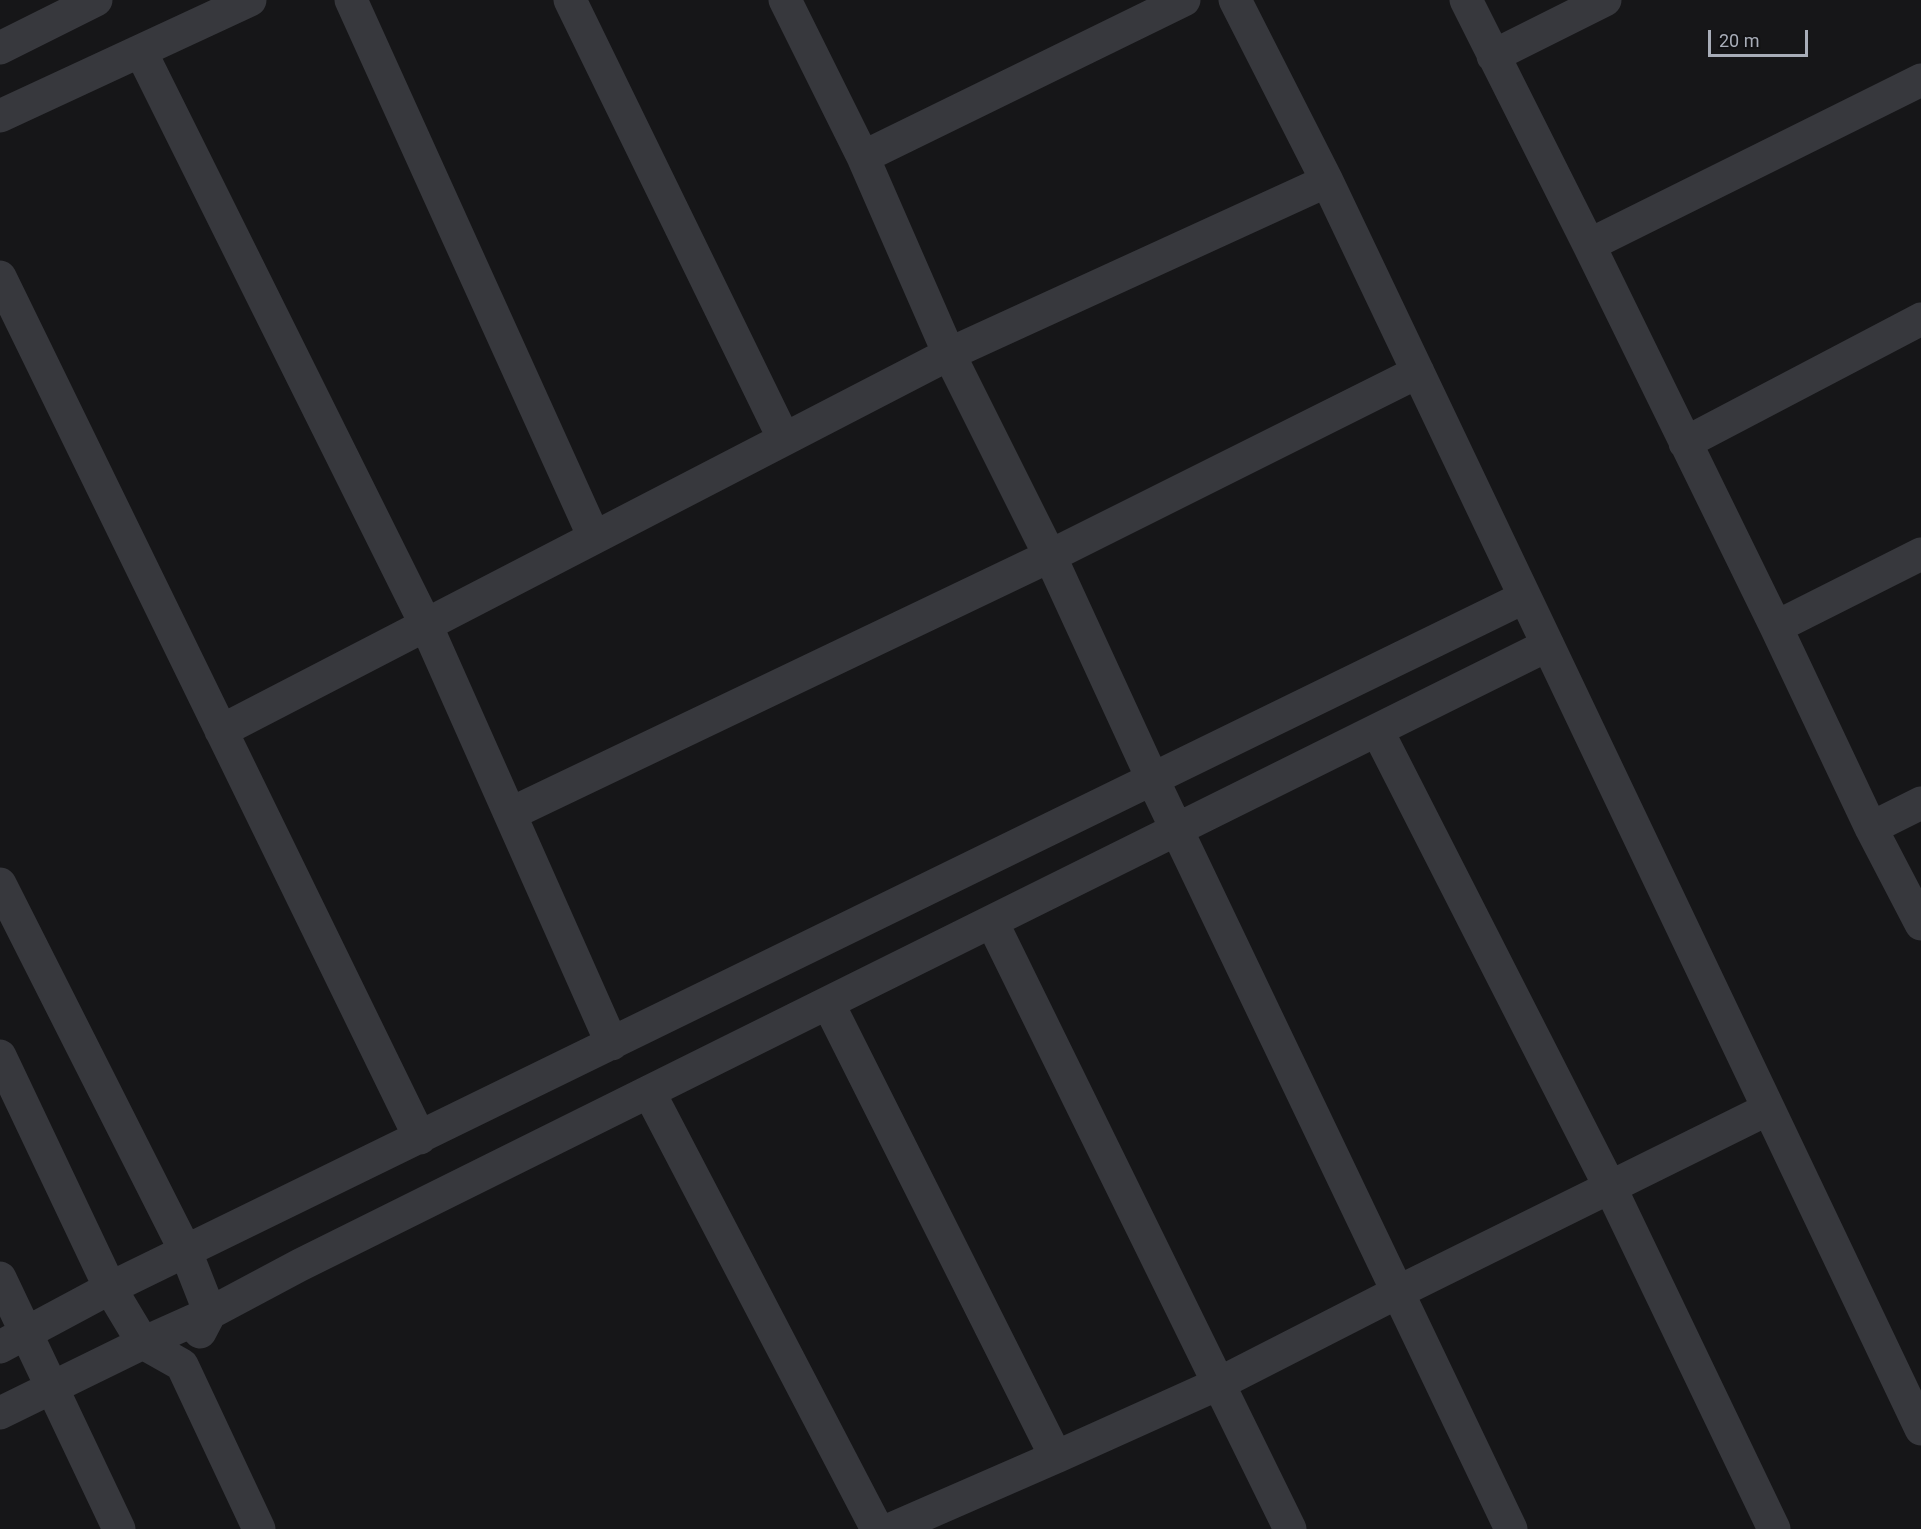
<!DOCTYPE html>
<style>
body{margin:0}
#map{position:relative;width:1921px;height:1529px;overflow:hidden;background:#161618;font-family:Roboto,sans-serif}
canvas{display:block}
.scale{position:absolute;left:1708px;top:30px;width:100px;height:27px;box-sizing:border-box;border:3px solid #a8adb8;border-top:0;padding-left:8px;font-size:18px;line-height:21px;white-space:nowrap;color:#a8adb8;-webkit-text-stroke:4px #111113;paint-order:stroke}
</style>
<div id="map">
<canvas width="1921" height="1529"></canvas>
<div class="scale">20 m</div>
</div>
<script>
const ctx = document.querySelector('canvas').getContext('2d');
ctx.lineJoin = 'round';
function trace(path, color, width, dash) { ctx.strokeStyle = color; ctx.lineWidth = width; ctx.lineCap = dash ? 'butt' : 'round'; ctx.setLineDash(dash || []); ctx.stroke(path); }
const minor = new Path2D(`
 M 351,0 L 594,537
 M 570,0 L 784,439
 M 785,0 L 863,157 L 949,354 L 1050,556 L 1153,780 L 1511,1529
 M 1235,0 L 1327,181 L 1921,1429
 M 1466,0 L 1589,245 L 1776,627 L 1871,828 L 1921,924
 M 0,48 L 96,0
 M 141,52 L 426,625 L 612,1044
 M 1493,56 L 1605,0
 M 0,116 L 250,0
 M 863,157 L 1184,0
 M 1589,245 L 1921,80
 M 0,277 L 420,1138
 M 1685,443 L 1921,319
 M 1776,627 L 1921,554
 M 1377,730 L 1610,1187 L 1774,1529
 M 221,731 L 949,354 L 1327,181
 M 510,814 L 1050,556 L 1418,372
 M 1871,828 L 1921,803
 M 0,884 L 186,1252 L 210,1313 L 200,1332
 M 992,922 L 1290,1529
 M 828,1003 L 1056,1457 L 1218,1384 L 1398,1292 L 1768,1109
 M 0,1056 L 110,1288 L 143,1343 L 182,1365 L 259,1529
 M 649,1092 L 877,1529
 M 0,1278 L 119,1529
 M 0,1347 L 110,1288 L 1525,597
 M 0,1413 L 143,1343 L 210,1313 L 300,1265 L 1548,645
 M 891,1529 L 1056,1457`);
trace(minor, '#37383d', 33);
</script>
